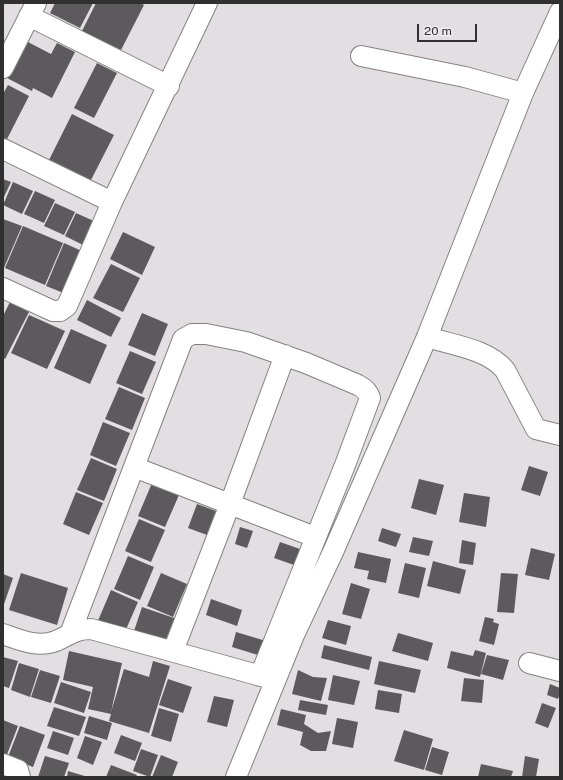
<!DOCTYPE html>
<style>
body{margin:0}
#map{position:relative;width:563px;height:780px;overflow:hidden;background:#e2dee2;font-family:"Public Sans",sans-serif}
canvas{display:block}
.frame{position:absolute;inset:0;border:4px solid #313031;pointer-events:none}
.scale{position:absolute;left:417px;top:24px;width:60px;height:18px;box-sizing:border-box;border:2px solid #313031;border-top:0;padding-left:5px;font-size:12px;line-height:14px;white-space:nowrap;color:#313031;-webkit-text-stroke:3px #efebef;paint-order:stroke}
</style>
<div id="map">
<canvas width="563" height="780"></canvas>
<div class="frame"></div>
<div class="scale">20 m</div>
</div>
<script>
const ctx = document.querySelector('canvas').getContext('2d');
ctx.lineJoin = 'round';
function fill(path, color) { ctx.fillStyle = color; ctx.fill(path, 'evenodd'); }
function trace(path, color, width, dash) { ctx.strokeStyle = color; ctx.lineWidth = width; ctx.lineCap = dash ? 'butt' : 'round'; ctx.setLineDash(dash || []); ctx.stroke(path); }
const building = new Path2D(`
 M 55,3 L 93,3 L 80,28 L 50,13 Z
 M 96,3 L 140,3 L 144,5 L 121,50 L 82,31 Z
 M 26,41 L 51,54 L 57,43 L 75,52 L 52,98 L 33,88 L 32,91 L 7,78 Z
 M 97,63 L 117,73 L 94,118 L 74,108 Z
 M 8,85 L 29,96 L 6,141 L 3,139 L 3,94 Z
 M 72,114 L 114,135 L 91,180 L 49,160 Z
 M 3,179 L 11,182 L 3,199 Z
 M 13,182 L 33,191 L 22,214 L 3,205 Z
 M 35,191 L 55,200 L 44,223 L 24,214 Z
 M 55,203 L 75,212 L 64,235 L 44,226 Z
 M 76,213 L 96,222 L 85,246 L 65,236 Z
 M 3,219 L 22,226 L 3,270 Z
 M 23,226 L 63,243 L 45,285 L 5,268 Z
 M 123,232 L 155,247 L 142,275 L 110,259 Z
 M 64,243 L 84,252 L 66,294 L 46,286 Z
 M 111,264 L 140,278 L 123,312 L 93,298 Z
 M 87,300 L 121,318 L 111,337 L 77,320 Z
 M 10,302 L 29,312 L 5,359 L 3,358 L 3,316 Z
 M 142,313 L 168,324 L 155,356 L 128,345 Z
 M 29,315 L 65,331 L 47,369 L 11,353 Z
 M 71,329 L 107,345 L 90,384 L 54,368 Z
 M 130,351 L 156,362 L 142,394 L 116,383 Z
 M 119,387 L 145,398 L 132,430 L 105,419 Z
 M 103,422 L 130,433 L 116,466 L 90,455 Z
 M 91,458 L 117,469 L 104,501 L 77,490 Z
 M 529,466 L 548,472 L 540,496 L 521,490 Z
 M 419,479 L 444,485 L 436,515 L 411,508 Z
 M 152,483 L 179,495 L 165,527 L 138,516 Z
 M 76,492 L 103,503 L 89,535 L 63,524 Z
 M 464,493 L 490,497 L 486,527 L 459,522 Z
 M 197,504 L 216,511 L 207,535 L 188,528 Z
 M 139,519 L 165,530 L 151,562 L 125,551 Z
 M 240,527 L 253,531 L 247,548 L 235,544 Z
 M 382,528 L 401,534 L 396,547 L 378,541 Z
 M 413,537 L 433,541 L 429,556 L 409,552 Z
 M 462,540 L 476,543 L 473,565 L 459,563 Z
 M 280,542 L 300,549 L 294,565 L 274,558 Z
 M 531,548 L 555,554 L 549,580 L 525,575 Z
 M 358,552 L 391,559 L 386,583 L 367,579 L 369,571 L 354,568 Z
 M 128,556 L 154,567 L 140,600 L 114,589 Z
 M 433,561 L 466,570 L 460,594 L 427,586 Z
 M 405,563 L 426,568 L 419,598 L 398,593 Z
 M 21,573 L 68,588 L 57,625 L 9,610 Z
 M 161,573 L 187,584 L 173,617 L 147,606 Z
 M 501,573 L 518,574 L 514,613 L 497,612 Z
 M 3,574 L 13,578 L 3,607 Z
 M 351,583 L 370,589 L 361,619 L 342,614 Z
 M 111,590 L 138,602 L 124,634 L 97,623 Z
 M 211,599 L 242,610 L 237,626 L 206,615 Z
 M 142,607 L 177,619 L 169,643 L 134,631 Z
 M 485,617 L 494,619 L 493,622 L 499,624 L 494,645 L 479,641 Z
 M 328,620 L 351,626 L 346,645 L 322,638 Z
 M 236,632 L 266,641 L 261,656 L 232,647 Z
 M 398,633 L 433,643 L 428,661 L 392,651 Z
 M 324,645 L 372,657 L 369,670 L 321,658 Z
 M 475,650 L 486,653 L 480,677 L 447,668 L 451,651 L 473,656 Z
 M 69,651 L 122,663 L 111,712 L 124,669 L 149,677 L 153,661 L 170,666 L 149,733 L 109,721 L 111,714 L 88,709 L 93,687 L 63,680 Z
 M 487,655 L 509,660 L 503,680 L 481,674 Z
 M 3,657 L 18,661 L 9,688 L 3,686 Z
 M 379,661 L 421,670 L 415,693 L 374,684 Z
 M 19,663 L 39,669 L 30,697 L 11,690 Z
 M 40,670 L 60,676 L 51,703 L 31,697 Z
 M 298,670 L 313,677 L 327,678 L 321,701 L 292,694 Z
 M 333,675 L 360,681 L 354,705 L 328,700 Z
 M 464,678 L 484,680 L 482,703 L 461,701 Z
 M 168,679 L 192,687 L 183,713 L 159,705 Z
 M 61,682 L 91,692 L 84,713 L 54,703 Z
 M 550,684 L 560,688 L 560,693 L 558,699 L 547,695 Z
 M 378,690 L 402,694 L 399,713 L 375,709 Z
 M 214,696 L 234,700 L 227,727 L 207,722 Z
 M 300,700 L 328,705 L 326,715 L 298,710 Z
 M 542,703 L 556,708 L 548,728 L 535,723 Z
 M 54,707 L 86,717 L 79,736 L 47,726 Z
 M 159,708 L 179,714 L 171,742 L 151,736 Z
 M 281,709 L 306,715 L 304,724 L 318,733 L 331,731 L 326,751 L 311,751 L 300,745 L 303,732 L 277,725 Z
 M 89,716 L 112,723 L 107,740 L 84,733 Z
 M 337,718 L 358,722 L 353,748 L 332,744 Z
 M 3,720 L 18,726 L 6,757 L 3,755 Z
 M 20,726 L 45,735 L 33,767 L 8,757 Z
 M 404,730 L 433,739 L 424,770 L 394,761 Z
 M 53,731 L 74,738 L 68,755 L 47,748 Z
 M 121,735 L 142,743 L 135,761 L 114,753 Z
 M 85,736 L 102,742 L 93,765 L 77,758 Z
 M 432,747 L 449,752 L 442,775 L 425,770 Z
 M 141,749 L 158,755 L 150,777 L 133,771 Z
 M 161,755 L 178,762 L 172,777 L 152,777 Z
 M 45,756 L 69,763 L 64,777 L 38,777 Z
 M 525,756 L 539,759 L 536,777 L 522,777 Z
 M 481,764 L 513,771 L 511,777 L 478,777 Z
 M 111,765 L 137,775 L 136,777 L 106,777 Z
 M 68,771 L 88,777 L 67,777 Z`);
const minor = new Path2D(`
 M 29,16 L 169,86
 M 361,56 L 465,77 L 523,93
 M 3,68 L 36,3
 M 3,149 L 112,202
 M 3,288 L 53,311 L 60,311 L 67,306 L 112,202 L 207,3
 M 427,337 C 452,345 488,349 505,370 L 536,429 L 560,435
 M 134,467 L 315,537
 M 3,634 C 20,640 38,648 56,641 C 70,635 75,629 91,629 L 272,679
 M 70,634 L 183,339 L 192,334 L 206,334 L 246,342 L 306,363 L 358,385 C 364,388 368,391 370,398 L 345,465 L 260,676
 M 173,651 L 230,504 L 285,355
 M 529,663 L 560,671
 M 3,764 L 18,770 L 20,777
 M 236,777 L 294,635 L 333,552 L 427,337 L 523,93 L 560,12`);
fill(building, '#5d5a5d');
trace(minor, '#858285', 22);
trace(minor, '#fff', 20);
</script>
